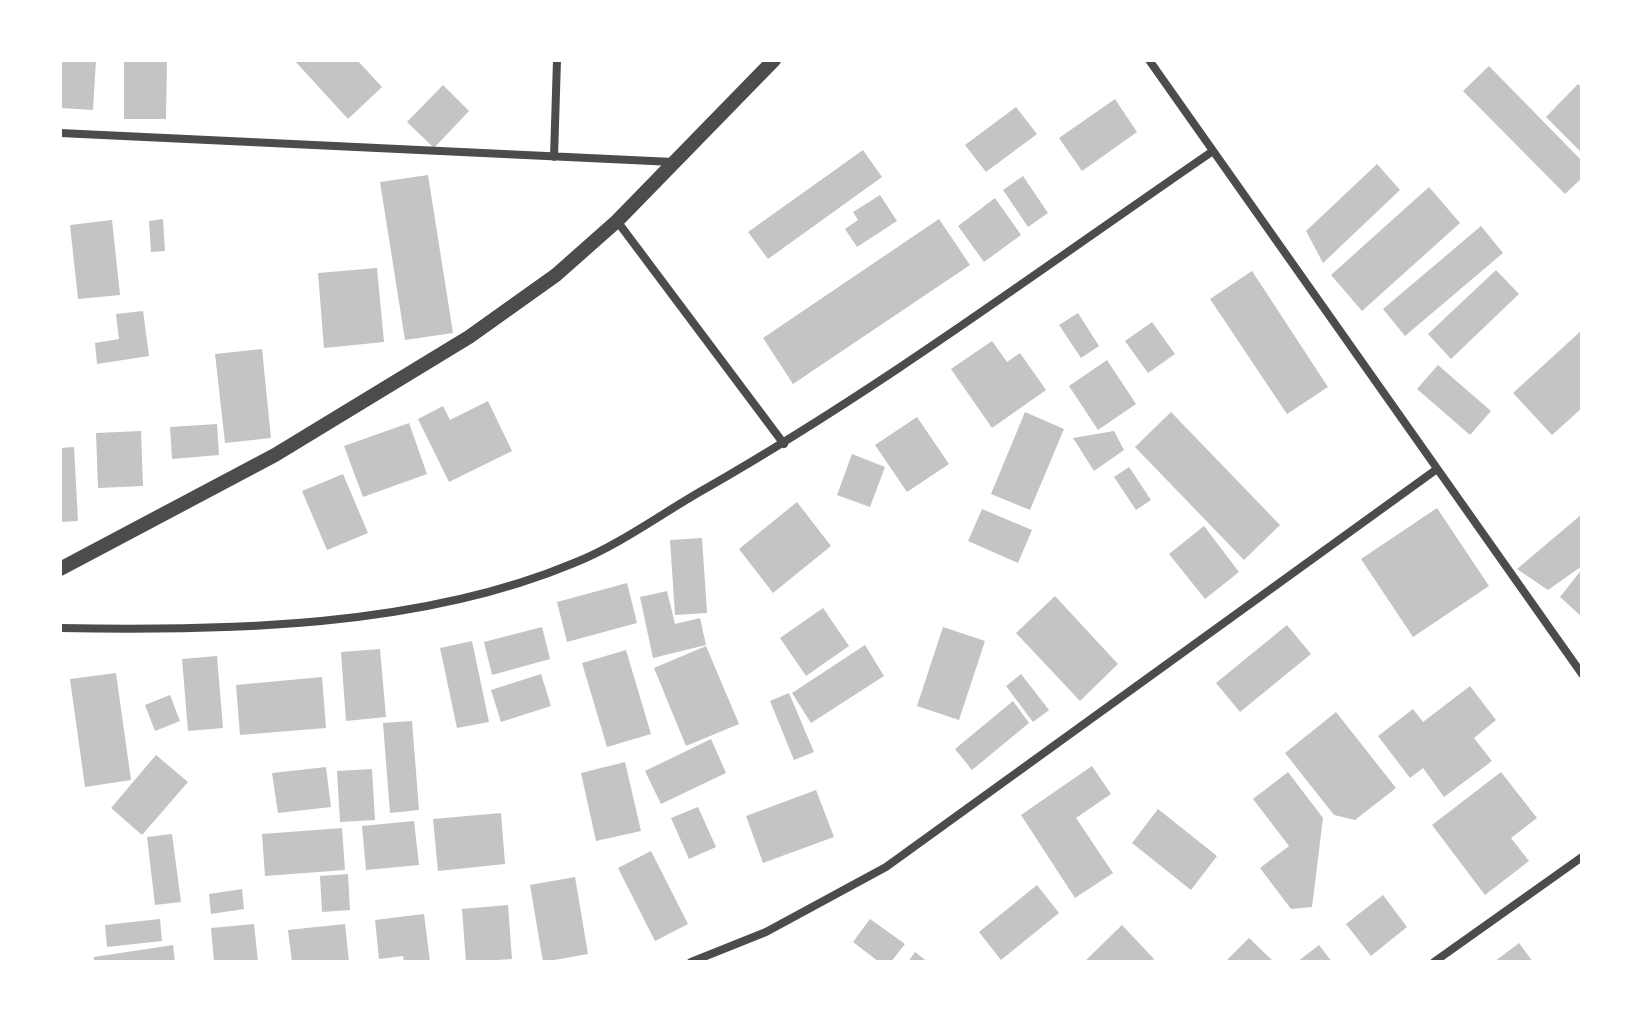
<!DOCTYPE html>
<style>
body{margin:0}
#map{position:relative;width:1642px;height:1022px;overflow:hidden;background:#fff;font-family:Arial,sans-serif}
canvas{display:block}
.frame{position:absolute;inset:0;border:62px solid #fff;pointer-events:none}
</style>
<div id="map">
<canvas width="1642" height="1022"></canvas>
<div class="frame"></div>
</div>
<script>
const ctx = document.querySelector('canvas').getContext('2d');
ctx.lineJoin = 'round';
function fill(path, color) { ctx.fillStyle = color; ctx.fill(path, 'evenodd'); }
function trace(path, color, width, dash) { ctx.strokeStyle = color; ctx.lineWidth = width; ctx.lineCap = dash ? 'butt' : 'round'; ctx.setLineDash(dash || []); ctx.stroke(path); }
const building = new Path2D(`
 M 60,60 L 96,60 L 93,110 L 60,108 Z
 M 124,60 L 167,60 L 166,119 L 124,119 Z
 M 294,60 L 357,60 L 382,87 L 348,119 Z
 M 1489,66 L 1582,161 L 1582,178 L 1565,194 L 1463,91 Z
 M 1578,84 L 1582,88 L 1582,153 L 1546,117 Z
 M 443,85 L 469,111 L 434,148 L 407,122 Z
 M 1115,99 L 1137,132 L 1082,171 L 1059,138 Z
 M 1016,107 L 1037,134 L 986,172 L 965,145 Z
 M 863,150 L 882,177 L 768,259 L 748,232 Z
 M 1377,164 L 1400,190 L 1323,263 L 1306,231 Z
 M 428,175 L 453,333 L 405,340 L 380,182 Z
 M 1023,176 L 1048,213 L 1028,227 L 1003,190 Z
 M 1429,187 L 1460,223 L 1362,311 L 1331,275 Z
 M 880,195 L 897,221 L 857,247 L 845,229 L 858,220 L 853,212 Z
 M 995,198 L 1021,235 L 984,262 L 958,226 Z
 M 163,219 L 165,251 L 151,252 L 149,221 Z
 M 939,219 L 970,265 L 793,384 L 763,338 Z
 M 112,220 L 120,295 L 78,299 L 70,225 Z
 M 1481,226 L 1503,253 L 1405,336 L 1383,309 Z
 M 377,268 L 384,342 L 324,348 L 318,273 Z
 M 1496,270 L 1519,294 L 1451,359 L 1428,334 Z
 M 1252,271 L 1328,387 L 1287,414 L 1210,299 Z
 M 143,311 L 149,356 L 97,364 L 95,343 L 119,339 L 116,314 Z
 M 1078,313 L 1099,346 L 1081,358 L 1059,325 Z
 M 1152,322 L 1175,354 L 1148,373 L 1125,341 Z
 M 1582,330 L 1582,408 L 1552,435 L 1513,393 Z
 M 992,341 L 1007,362 L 1020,353 L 1046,390 L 992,428 L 951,369 Z
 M 262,349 L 271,438 L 225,443 L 215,354 Z
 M 1107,360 L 1136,404 L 1098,430 L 1069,386 Z
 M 1438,365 L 1491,411 L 1470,435 L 1417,389 Z
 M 488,401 L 512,451 L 449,482 L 418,419 L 443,406 L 450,420 Z
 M 1025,412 L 1064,429 L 1030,510 L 991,494 Z
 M 1171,412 L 1280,525 L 1244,560 L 1135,447 Z
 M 917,417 L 949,464 L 907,492 L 875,445 Z
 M 409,423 L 427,474 L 363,497 L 344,446 Z
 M 217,424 L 219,455 L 172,459 L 170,427 Z
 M 141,431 L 143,486 L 98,488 L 96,433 Z
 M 1114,431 L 1124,450 L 1094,471 L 1073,438 Z
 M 74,447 L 78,521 L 60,522 L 60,448 Z
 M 852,454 L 885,467 L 870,507 L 837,495 Z
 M 1129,467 L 1151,500 L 1136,510 L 1114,477 Z
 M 343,474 L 368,533 L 327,550 L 302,491 Z
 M 797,502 L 831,546 L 773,593 L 739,549 Z
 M 1437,508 L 1489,586 L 1413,637 L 1361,559 Z
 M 982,509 L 1032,530 L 1018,563 L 968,541 Z
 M 1582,514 L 1582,566 L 1548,590 L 1517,569 Z
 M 1204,526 L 1239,572 L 1205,599 L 1169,554 Z
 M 702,538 L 707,613 L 675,615 L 670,540 Z
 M 1582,569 L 1582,617 L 1560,597 Z
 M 627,583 L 637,623 L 567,642 L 557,602 Z
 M 667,591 L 675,624 L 700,618 L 706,645 L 653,658 L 640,597 Z
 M 1055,596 L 1118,664 L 1080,701 L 1016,633 Z
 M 823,608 L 849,646 L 806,676 L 780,638 Z
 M 1287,625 L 1311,654 L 1240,712 L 1216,683 Z
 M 542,627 L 550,659 L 492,675 L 484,642 Z
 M 943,627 L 985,641 L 959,720 L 917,706 Z
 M 472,641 L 489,722 L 457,728 L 440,648 Z
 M 865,645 L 884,676 L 811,723 L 792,693 Z
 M 706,646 L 739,724 L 686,746 L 654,668 Z
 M 380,649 L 386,717 L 346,721 L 341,652 Z
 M 626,650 L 651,734 L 607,747 L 582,663 Z
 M 217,656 L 223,728 L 188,731 L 182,659 Z
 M 116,673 L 131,780 L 85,787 L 70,679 Z
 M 541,674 L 551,706 L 501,722 L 491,690 Z
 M 1021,674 L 1049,710 L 1033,722 L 1006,686 Z
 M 322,677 L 326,728 L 240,735 L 236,685 Z
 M 1470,686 L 1496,720 L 1474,738 L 1492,761 L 1444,797 L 1423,768 L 1410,778 L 1378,736 L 1413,709 L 1423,722 Z
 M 789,693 L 814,752 L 794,760 L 770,701 Z
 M 170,695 L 180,721 L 155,731 L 145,705 Z
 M 1013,701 L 1029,723 L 972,770 L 955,749 Z
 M 1336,712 L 1396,788 L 1355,820 L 1334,815 L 1285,753 Z
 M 412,721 L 419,810 L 390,813 L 383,723 Z
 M 711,739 L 726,773 L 661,804 L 645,771 Z
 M 156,755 L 188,782 L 142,835 L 111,808 Z
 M 625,762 L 641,831 L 596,841 L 581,773 Z
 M 1092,766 L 1111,794 L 1076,818 L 1113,873 L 1075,898 L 1021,815 Z
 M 326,767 L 331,807 L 278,813 L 272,773 Z
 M 372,769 L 375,820 L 340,822 L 337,771 Z
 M 1288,772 L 1323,818 L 1312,907 L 1291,909 L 1260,868 L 1289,846 L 1253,799 Z
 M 1501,772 L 1537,818 L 1511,838 L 1529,861 L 1485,895 L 1432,825 Z
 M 816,790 L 834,837 L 763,863 L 746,816 Z
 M 698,807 L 716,847 L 689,859 L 671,818 Z
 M 1158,809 L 1217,856 L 1191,890 L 1132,843 Z
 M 501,813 L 505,864 L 438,871 L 433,819 Z
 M 414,821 L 419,865 L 366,870 L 362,826 Z
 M 342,828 L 345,870 L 265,876 L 262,834 Z
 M 172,834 L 181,902 L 155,905 L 147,837 Z
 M 651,851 L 688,924 L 655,941 L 618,868 Z
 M 348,874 L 350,910 L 322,912 L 320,876 Z
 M 575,877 L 588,954 L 543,962 L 530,885 Z
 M 1037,885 L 1059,913 L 1001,960 L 979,932 Z
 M 242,889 L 244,909 L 211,914 L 209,894 Z
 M 1383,895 L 1407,927 L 1371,956 L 1346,924 Z
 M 508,905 L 512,959 L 466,962 L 462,909 Z
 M 424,914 L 430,962 L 404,962 L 403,956 L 379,959 L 375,920 Z
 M 160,919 L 162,941 L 107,947 L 105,925 Z
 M 870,919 L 905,944 L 891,962 L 879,962 L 853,942 Z
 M 254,924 L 258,962 L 214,962 L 211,928 Z
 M 345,924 L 349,962 L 292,962 L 288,930 Z
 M 1122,925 L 1154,959 L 1151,962 L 1084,962 Z
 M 1249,938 L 1274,962 L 1225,962 Z
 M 1519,943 L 1533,962 L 1494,962 Z
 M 173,945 L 175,962 L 94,962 L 94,957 Z
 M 1319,945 L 1332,962 L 1297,962 Z
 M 915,952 L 928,962 L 908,962 Z`);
const minor = new Path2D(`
 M 1149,60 L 1582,674
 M 60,133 L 673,162
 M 554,157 L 557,60
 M 617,221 L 784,444
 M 60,628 C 226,631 419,628 574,563 C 619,545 661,514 703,490 C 880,389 1045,266 1213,151
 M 691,962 L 766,932 L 886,867 L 1437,469
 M 1434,962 L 1582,857`);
const tertiary = new Path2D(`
 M 60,569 L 275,455 L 469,337 L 556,275 L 617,221 L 774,60`);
fill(building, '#c4c4c4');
trace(minor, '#4c4c4c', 8);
trace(tertiary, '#4c4c4c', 14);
</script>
